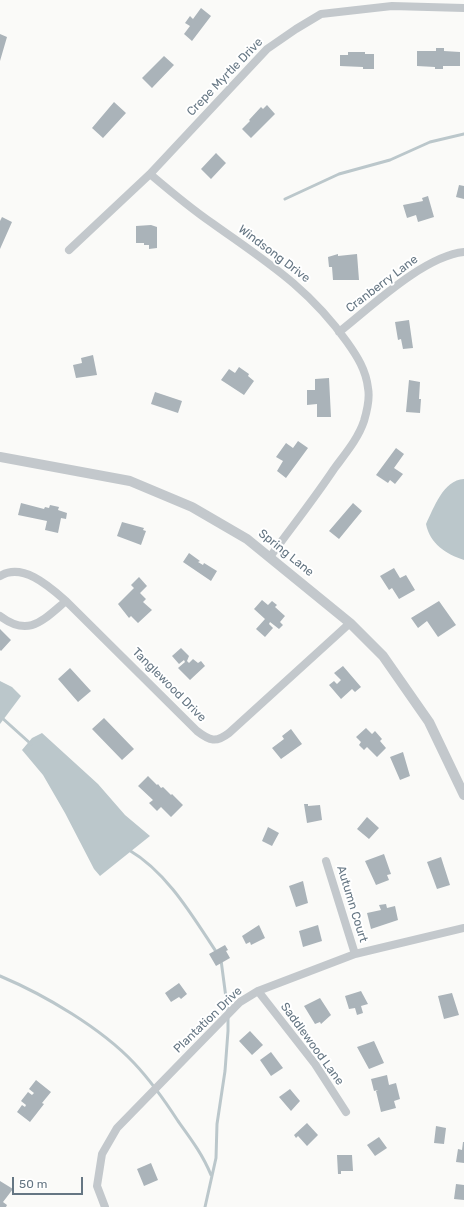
<!DOCTYPE html>
<style>
body{margin:0}
#map{position:relative;width:464px;height:1207px;overflow:hidden;background:#fafaf8;font-family:Rubik,sans-serif}
canvas{display:block}
.scale{position:absolute;left:12px;top:1177px;width:71px;height:18px;box-sizing:border-box;border:2px solid #657683;border-top:0;padding-left:5px;font-size:12px;line-height:14px;white-space:nowrap;color:#657683;-webkit-text-stroke:3px #fff;paint-order:stroke}
</style>
<div id="map">
<canvas width="464" height="1207"></canvas>
<div class="scale">50 m</div>
</div>
<script>
const ctx = document.querySelector('canvas').getContext('2d');
ctx.lineJoin = 'round';
function fill(path, color) { ctx.fillStyle = color; ctx.fill(path, 'evenodd'); }
function trace(path, color, width, dash) { ctx.strokeStyle = color; ctx.lineWidth = width; ctx.lineCap = dash ? 'butt' : 'round'; ctx.setLineDash(dash || []); ctx.stroke(path); }
function write(font, color, halo, rows, align = 'center') {
  ctx.font = font + ' Rubik,sans-serif'; ctx.lineWidth = 4; ctx.setLineDash([]); ctx.textBaseline = 'middle'; ctx.strokeStyle = halo; ctx.fillStyle = color; for (const [text, x, y, turn = 0] of rows) {
    ctx.save(); ctx.translate(x, y); ctx.rotate((+turn || 0) * Math.PI / 180); ctx.textAlign = isNaN(turn) ? turn : align; if (halo) ctx.strokeText(text, 0, 0); ctx.fillText(text, 0, 0); ctx.restore();
  }
}
const water = new Path2D(`
 M 464,479 L 464,560 C 446,554 430,544 426,524 C 434,508 443,480 464,479 Z
 M 0,681 L 12,687 L 21,696 L 0,724 Z
 M 42,733 L 98,784 L 125,815 L 150,836 L 100,876 L 94,869 L 65,813 L 43,775 L 22,750 L 32,738 Z`);
const stream = new Path2D(`
 M 285,199 L 339,174 L 390,160 L 430,142 L 464,134
 M 0,716 L 31,744
 M 129,850 C 168,873 193,917 217,953
 M 0,976 C 45,995 101,1028 134,1063 C 151,1081 165,1101 178,1121 C 191,1139 203,1155 211,1175
 M 205,1207 L 216,1158 L 217,1124 L 225,1071 L 228,1031 L 228,1013 L 221,960`);
const building = new Path2D(`
 M 201,8 L 211,16 L 192,41 L 184,34 L 190,26 L 185,23 L 190,16 L 193,19 Z
 M 0,34 L 7,37 L 0,61 Z
 M 436,48 L 444,48 L 444,51 L 460,52 L 460,66 L 443,66 L 443,69 L 435,69 L 435,67 L 417,66 L 417,51 L 436,51 Z
 M 348,52 L 365,52 L 365,54 L 374,54 L 374,69 L 363,69 L 363,67 L 340,66 L 340,55 L 348,55 Z
 M 164,56 L 174,65 L 152,88 L 142,78 Z
 M 114,102 L 126,113 L 103,138 L 92,128 Z
 M 267,105 L 275,114 L 251,138 L 242,129 L 250,121 L 249,120 L 261,107 L 263,109 Z
 M 216,153 L 226,163 L 211,179 L 201,169 Z
 M 459,185 L 464,186 L 464,199 L 456,197 Z
 M 428,196 L 434,217 L 418,222 L 416,215 L 407,218 L 403,205 L 423,201 L 422,198 Z
 M 2,217 L 12,222 L 0,249 L 0,221 Z
 M 151,225 L 157,227 L 157,248 L 149,249 L 149,245 L 144,245 L 144,243 L 136,243 L 136,226 Z
 M 338,254 L 338,256 L 357,254 L 359,280 L 333,280 L 332,267 L 329,267 L 328,257 Z
 M 409,320 L 413,348 L 403,349 L 401,339 L 398,340 L 395,322 Z
 M 93,355 L 97,375 L 76,378 L 73,365 L 82,363 L 81,358 Z
 M 239,367 L 249,374 L 248,376 L 254,381 L 244,395 L 221,380 L 229,369 L 235,373 Z
 M 329,378 L 331,417 L 317,417 L 317,404 L 307,405 L 307,390 L 315,390 L 315,379 Z
 M 409,380 L 420,382 L 419,399 L 421,399 L 420,413 L 406,412 Z
 M 155,392 L 182,401 L 178,413 L 151,404 Z
 M 298,441 L 308,448 L 286,478 L 277,471 L 283,461 L 276,457 L 286,443 L 293,448 Z
 M 396,448 L 404,454 L 394,468 L 403,474 L 395,484 L 390,480 L 388,483 L 376,475 Z
 M 21,503 L 44,509 L 45,507 L 49,508 L 50,505 L 59,507 L 58,510 L 67,513 L 66,519 L 61,518 L 58,533 L 45,530 L 47,521 L 18,515 Z
 M 353,503 L 362,511 L 339,539 L 329,531 Z
 M 122,522 L 144,528 L 143,530 L 146,531 L 141,545 L 117,536 Z
 M 189,553 L 200,561 L 198,562 L 203,565 L 204,563 L 217,571 L 211,581 L 183,562 Z
 M 394,568 L 400,578 L 406,575 L 415,590 L 399,599 L 392,588 L 389,590 L 380,576 Z
 M 139,577 L 147,586 L 140,593 L 146,599 L 143,602 L 152,610 L 138,623 L 131,616 L 129,618 L 118,604 L 134,588 L 131,585 Z
 M 262,600 L 268,605 L 272,601 L 277,605 L 275,607 L 285,616 L 280,622 L 283,625 L 279,629 L 270,622 L 269,624 L 273,628 L 265,637 L 256,629 L 265,619 L 254,609 Z
 M 439,601 L 456,625 L 438,637 L 427,621 L 418,628 L 411,618 Z
 M 0,629 L 11,640 L 1,651 L 0,650 Z
 M 181,648 L 189,656 L 187,661 L 189,663 L 193,659 L 198,663 L 201,661 L 205,666 L 190,680 L 178,668 L 185,662 L 184,660 L 179,664 L 172,656 Z
 M 343,666 L 361,687 L 355,692 L 352,689 L 341,699 L 329,685 L 334,681 L 337,684 L 341,680 L 334,673 Z
 M 70,668 L 91,691 L 78,702 L 58,679 Z
 M 104,718 L 134,749 L 122,760 L 92,729 Z
 M 366,728 L 372,734 L 375,731 L 382,739 L 380,741 L 386,748 L 377,757 L 367,747 L 364,750 L 359,745 L 361,742 L 356,737 Z
 M 291,729 L 302,744 L 281,759 L 272,748 L 284,739 L 282,736 Z
 M 403,752 L 410,776 L 400,780 L 390,757 Z
 M 148,776 L 157,785 L 158,784 L 161,788 L 163,787 L 171,795 L 172,794 L 183,805 L 171,817 L 161,807 L 157,811 L 149,803 L 153,800 L 138,786 Z
 M 304,804 L 308,804 L 308,806 L 320,805 L 322,820 L 307,823 Z
 M 367,817 L 379,828 L 369,839 L 357,829 Z
 M 268,827 L 279,833 L 272,846 L 262,841 Z
 M 384,854 L 391,874 L 387,875 L 389,880 L 376,885 L 365,861 Z
 M 441,857 L 450,885 L 437,889 L 427,862 Z
 M 303,881 L 308,903 L 296,907 L 289,886 Z
 M 386,904 L 387,908 L 395,906 L 398,920 L 371,929 L 367,913 L 381,910 L 379,905 Z
 M 259,925 L 265,938 L 251,945 L 250,942 L 246,944 L 242,936 Z
 M 318,925 L 322,941 L 303,947 L 299,931 Z
 M 225,945 L 228,950 L 226,951 L 230,958 L 216,966 L 209,954 Z
 M 179,983 L 187,994 L 181,999 L 179,997 L 171,1002 L 165,993 Z
 M 361,991 L 368,1004 L 361,1006 L 363,1013 L 357,1015 L 355,1008 L 349,1009 L 345,996 Z
 M 452,993 L 459,1015 L 444,1019 L 438,996 Z
 M 320,998 L 331,1015 L 321,1024 L 320,1022 L 315,1024 L 304,1006 Z
 M 250,1031 L 263,1045 L 252,1055 L 239,1041 Z
 M 374,1041 L 384,1063 L 369,1069 L 357,1047 Z
 M 271,1052 L 283,1068 L 271,1076 L 260,1060 Z
 M 387,1075 L 389,1085 L 396,1083 L 400,1099 L 394,1101 L 396,1108 L 381,1112 L 376,1091 L 378,1090 L 374,1091 L 371,1079 Z
 M 36,1080 L 51,1092 L 42,1103 L 44,1104 L 30,1122 L 17,1112 L 22,1105 L 25,1107 L 26,1105 L 21,1101 L 28,1092 L 32,1095 L 34,1093 L 29,1089 Z
 M 290,1089 L 300,1101 L 291,1111 L 279,1097 Z
 M 307,1123 L 318,1135 L 307,1146 L 298,1136 L 296,1138 L 294,1135 Z
 M 436,1126 L 446,1128 L 444,1144 L 434,1143 Z
 M 379,1137 L 387,1148 L 375,1156 L 367,1145 Z
 M 463,1142 L 464,1142 L 464,1163 L 456,1162 L 458,1149 L 462,1150 Z
 M 337,1155 L 352,1155 L 353,1171 L 341,1171 L 341,1174 L 338,1174 Z
 M 151,1163 L 158,1180 L 144,1186 L 137,1169 Z
 M 0,1181 L 13,1189 L 3,1202 L 7,1205 L 6,1207 L 0,1207 Z
 M 456,1184 L 464,1185 L 464,1200 L 454,1199 Z`);
const minor = new Path2D(`
 M 150,174 C 170,191 190,208 212,223 C 265,261 308,287 347,342 C 357,356 366,370 368,388 C 370,398 367,411 364,421 C 358,439 345,454 334,469 C 314,499 291,528 270,557
 M 69,250 L 150,174 L 267,49 L 296,29 L 321,14 L 392,6 L 464,8
 M 339,332 C 372,306 424,256 464,252
 M 0,576 C 23,562 50,587 66,601 C 43,620 29,638 0,616
 M 66,601 L 197,731 C 210,741 216,743 229,733 L 350,623
 M 326,861 L 355,954
 M 258,991 L 315,1064 L 346,1112
 M 105,1207 L 97,1186 L 102,1154 L 117,1128 L 240,1002 L 258,991 L 355,954 L 464,928`);
const tertiary = new Path2D(`
 M 0,457 L 130,481 L 192,507 L 247,539 L 350,623 L 383,656 L 429,722 L 464,795`);
const streetNames = [
 ["Crepe Myrtle Drive",225,77,-46],
 ["Windsong Drive",274,254,37],
 ["Cranberry Lane",382,284,-37],
 ["Spring Lane",286,553,39],
 ["Tanglewood Drive",169,685,45],
 ["Autumn Court",352,904,73],
 ["Plantation Drive",208,1020,-44],
 ["Saddlewood Lane",312,1044,54]
];
fill(water, '#bbc7cb');
trace(stream, '#bbc7cb', 3);
fill(building, '#aab3b9');
trace(minor, '#c3c8cc', 8);
trace(tertiary, '#c3c8cc', 10);
write('12px', '#657683', '#fff', streetNames);
</script>
